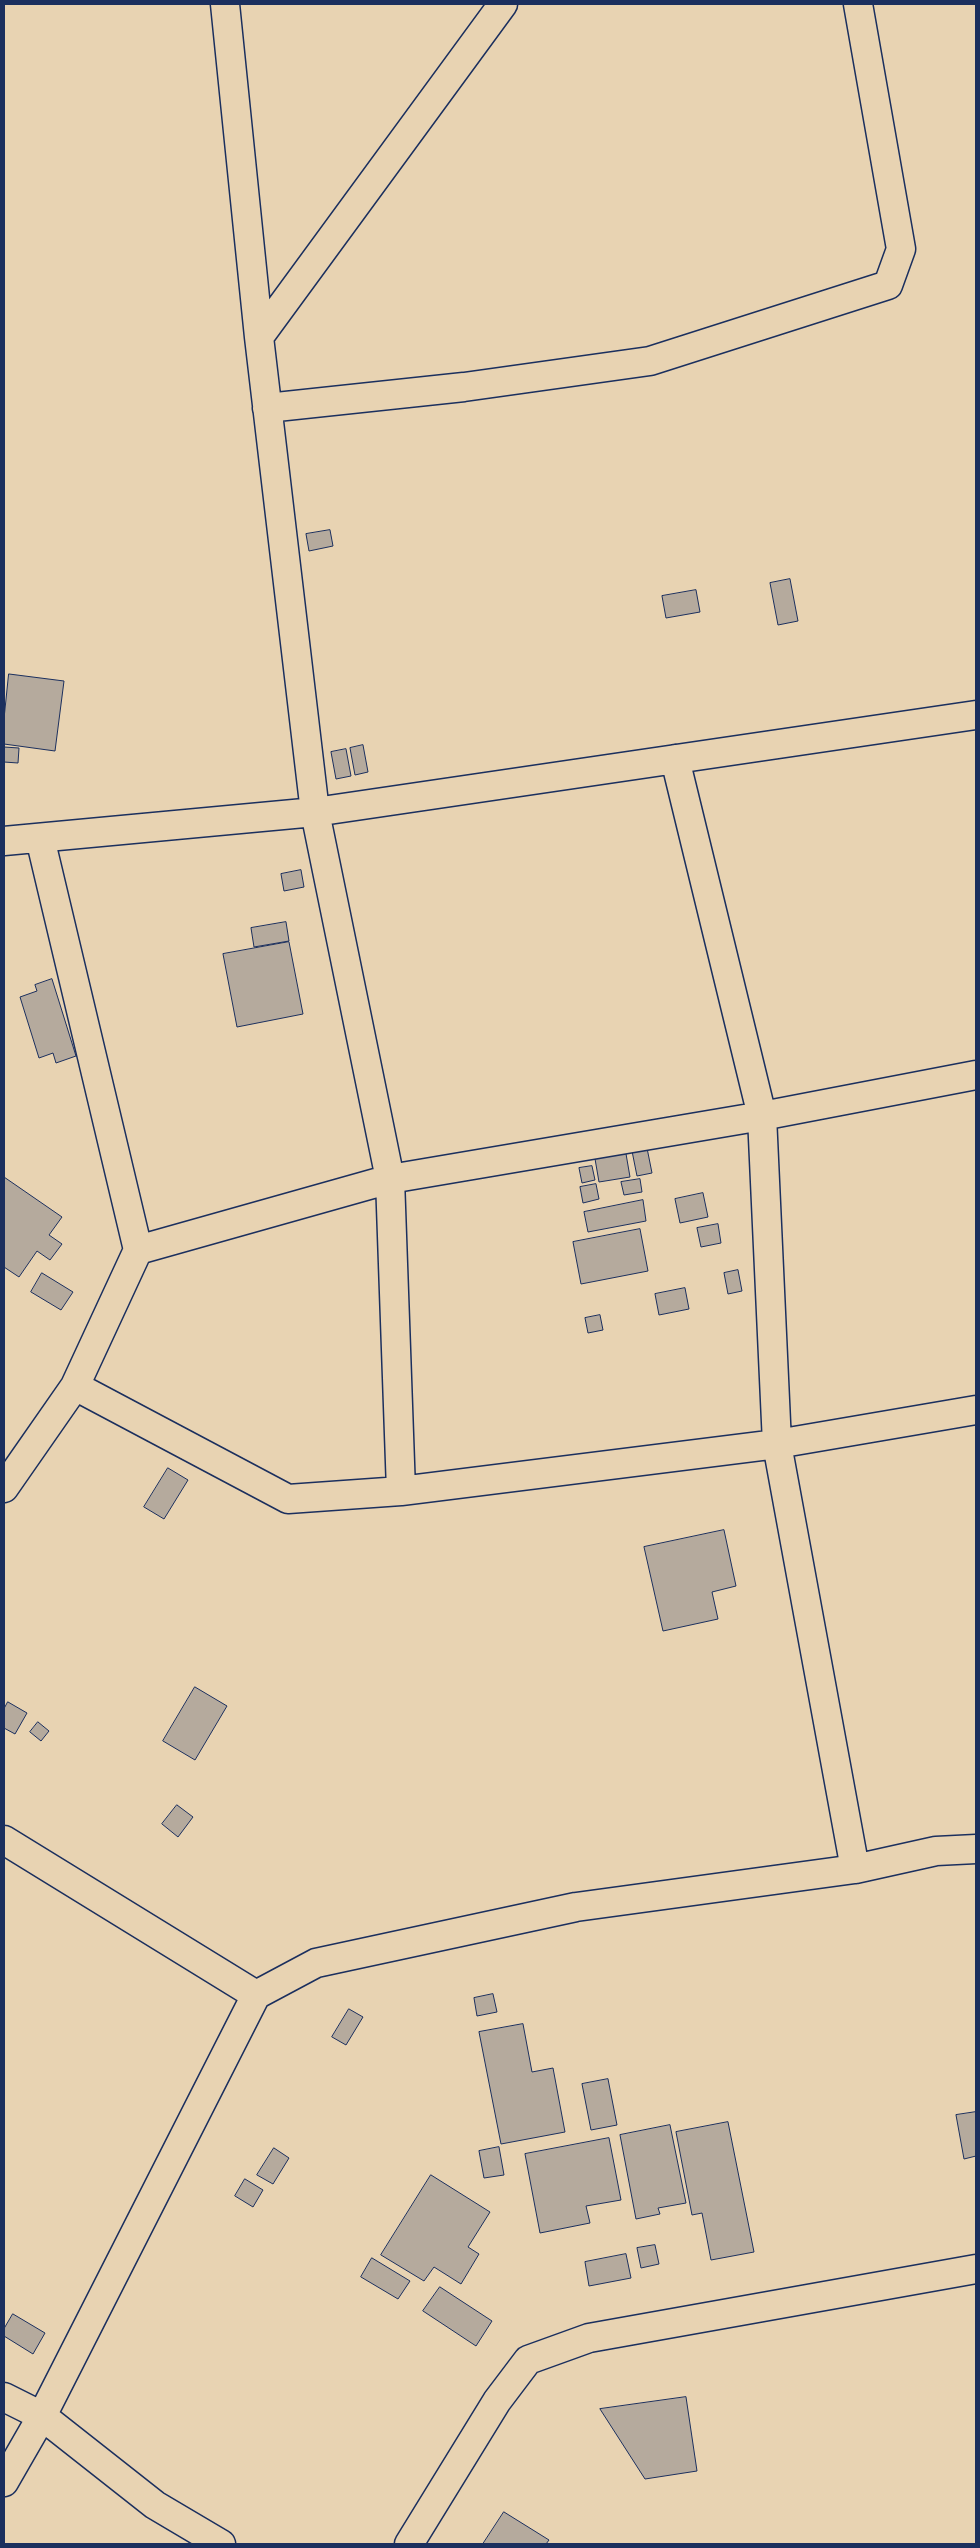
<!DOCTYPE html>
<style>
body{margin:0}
#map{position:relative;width:980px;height:2548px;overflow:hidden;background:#e8d3b2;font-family:"Playpen Sans",sans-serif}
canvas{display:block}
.frame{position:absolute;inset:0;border:5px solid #1b2f5e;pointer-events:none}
</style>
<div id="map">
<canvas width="980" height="2548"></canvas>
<div class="frame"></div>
</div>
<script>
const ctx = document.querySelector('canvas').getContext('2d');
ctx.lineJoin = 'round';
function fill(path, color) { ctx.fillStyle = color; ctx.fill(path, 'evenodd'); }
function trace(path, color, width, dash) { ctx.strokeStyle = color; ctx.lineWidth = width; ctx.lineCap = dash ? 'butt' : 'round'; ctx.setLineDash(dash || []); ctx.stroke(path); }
const building = new Path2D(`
 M 330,530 L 333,546 L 309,551 L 306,534 Z
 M 790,579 L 798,621 L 778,625 L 770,583 Z
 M 696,590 L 700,612 L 666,618 L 662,596 Z
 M 9,674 L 64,681 L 55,751 L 4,744 L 4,719 Z
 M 363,745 L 368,772 L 355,775 L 350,748 Z
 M 4,747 L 19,748 L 18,763 L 4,762 Z
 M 346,749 L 351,776 L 336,779 L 331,752 Z
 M 301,870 L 304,887 L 284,891 L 281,874 Z
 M 286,922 L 289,941 L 254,947 L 251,928 Z
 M 289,942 L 303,1014 L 237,1027 L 223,954 Z
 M 52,979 L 76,1056 L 56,1063 L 53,1053 L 39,1058 L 20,997 L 37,991 L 35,985 Z
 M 646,1143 L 652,1173 L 637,1176 L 631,1146 Z
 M 625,1148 L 630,1177 L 599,1182 L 594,1153 Z
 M 592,1166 L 595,1180 L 582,1183 L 579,1168 Z
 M 4,1177 L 62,1217 L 49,1235 L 62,1244 L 50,1260 L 37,1251 L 19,1277 L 4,1267 Z
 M 640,1179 L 642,1192 L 624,1195 L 621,1182 Z
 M 596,1184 L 599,1199 L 583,1203 L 580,1187 Z
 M 703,1193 L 708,1217 L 680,1223 L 675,1199 Z
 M 643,1200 L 646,1221 L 588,1232 L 584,1212 Z
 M 718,1224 L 721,1243 L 701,1247 L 697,1228 Z
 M 640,1229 L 648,1271 L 581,1284 L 573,1242 Z
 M 738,1270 L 742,1291 L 728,1294 L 724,1273 Z
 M 42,1273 L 73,1292 L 61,1310 L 31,1292 Z
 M 685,1288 L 689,1309 L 659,1315 L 655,1294 Z
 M 600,1315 L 603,1330 L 588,1333 L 585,1318 Z
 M 168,1468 L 188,1480 L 164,1519 L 144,1507 Z
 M 724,1530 L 736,1586 L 712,1592 L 718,1619 L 663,1631 L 644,1547 Z
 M 195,1687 L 227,1706 L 195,1760 L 163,1741 Z
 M 8,1702 L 27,1713 L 15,1734 L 4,1728 L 4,1709 Z
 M 38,1722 L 49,1731 L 41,1741 L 30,1732 Z
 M 177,1805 L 193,1817 L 178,1837 L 162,1824 Z
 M 493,1994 L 497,2012 L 477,2016 L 474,1998 Z
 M 349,2009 L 363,2017 L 346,2045 L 332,2037 Z
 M 523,2024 L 532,2072 L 553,2068 L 565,2132 L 501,2144 L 479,2032 Z
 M 608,2079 L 617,2125 L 591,2130 L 582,2084 Z
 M 976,2112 L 976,2156 L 964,2159 L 956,2115 Z
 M 728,2122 L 754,2252 L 711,2260 L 702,2213 L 692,2215 L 676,2132 Z
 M 670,2125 L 686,2203 L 658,2208 L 660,2214 L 636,2219 L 620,2135 Z
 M 609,2138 L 621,2200 L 586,2206 L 590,2223 L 540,2233 L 525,2154 Z
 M 499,2147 L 504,2175 L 484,2178 L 479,2151 Z
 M 274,2148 L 289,2158 L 273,2184 L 257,2175 Z
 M 431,2175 L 490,2212 L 468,2247 L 479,2254 L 461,2284 L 434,2267 L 424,2281 L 381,2255 Z
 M 245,2179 L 263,2190 L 253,2207 L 235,2196 Z
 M 655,2245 L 659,2264 L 641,2268 L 637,2248 Z
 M 626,2254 L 631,2278 L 589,2286 L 585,2262 Z
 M 372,2258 L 410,2281 L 398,2299 L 361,2277 Z
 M 440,2287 L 492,2321 L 476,2346 L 423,2311 Z
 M 13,2314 L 45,2333 L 33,2354 L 4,2336 L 4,2329 Z
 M 686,2397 L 697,2471 L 645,2479 L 600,2409 Z
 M 504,2512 L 549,2540 L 546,2544 L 483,2544 Z`);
const street = new Path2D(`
 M 225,4 L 259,337 L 315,812 L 390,1179 L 401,1491
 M 259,337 L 503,4
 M 267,408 L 464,387 L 650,361 L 888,285 L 901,249 L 858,4
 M 675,759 L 762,1116 L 777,1444 L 855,1869
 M 40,838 L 138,1250
 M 4,841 L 315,812 L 976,715
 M 75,1386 L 288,1499 L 401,1491 L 777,1444 L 976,1410
 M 4,1488 L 75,1386 L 138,1250 L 390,1179 L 762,1116 L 976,1075
 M 4,1840 L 256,1995
 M 4,2397 L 42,2416 L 155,2505 L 221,2544
 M 4,2482 L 42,2416 L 256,1995 L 316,1963 L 576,1907 L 855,1869 L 936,1851 L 976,1849
 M 409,2544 L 497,2401 L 528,2360 L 589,2338 L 976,2269`);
fill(building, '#b5aa9d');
trace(building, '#1b2f5e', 1);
trace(street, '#1b2f5e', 31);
trace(street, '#e8d3b2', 28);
</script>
